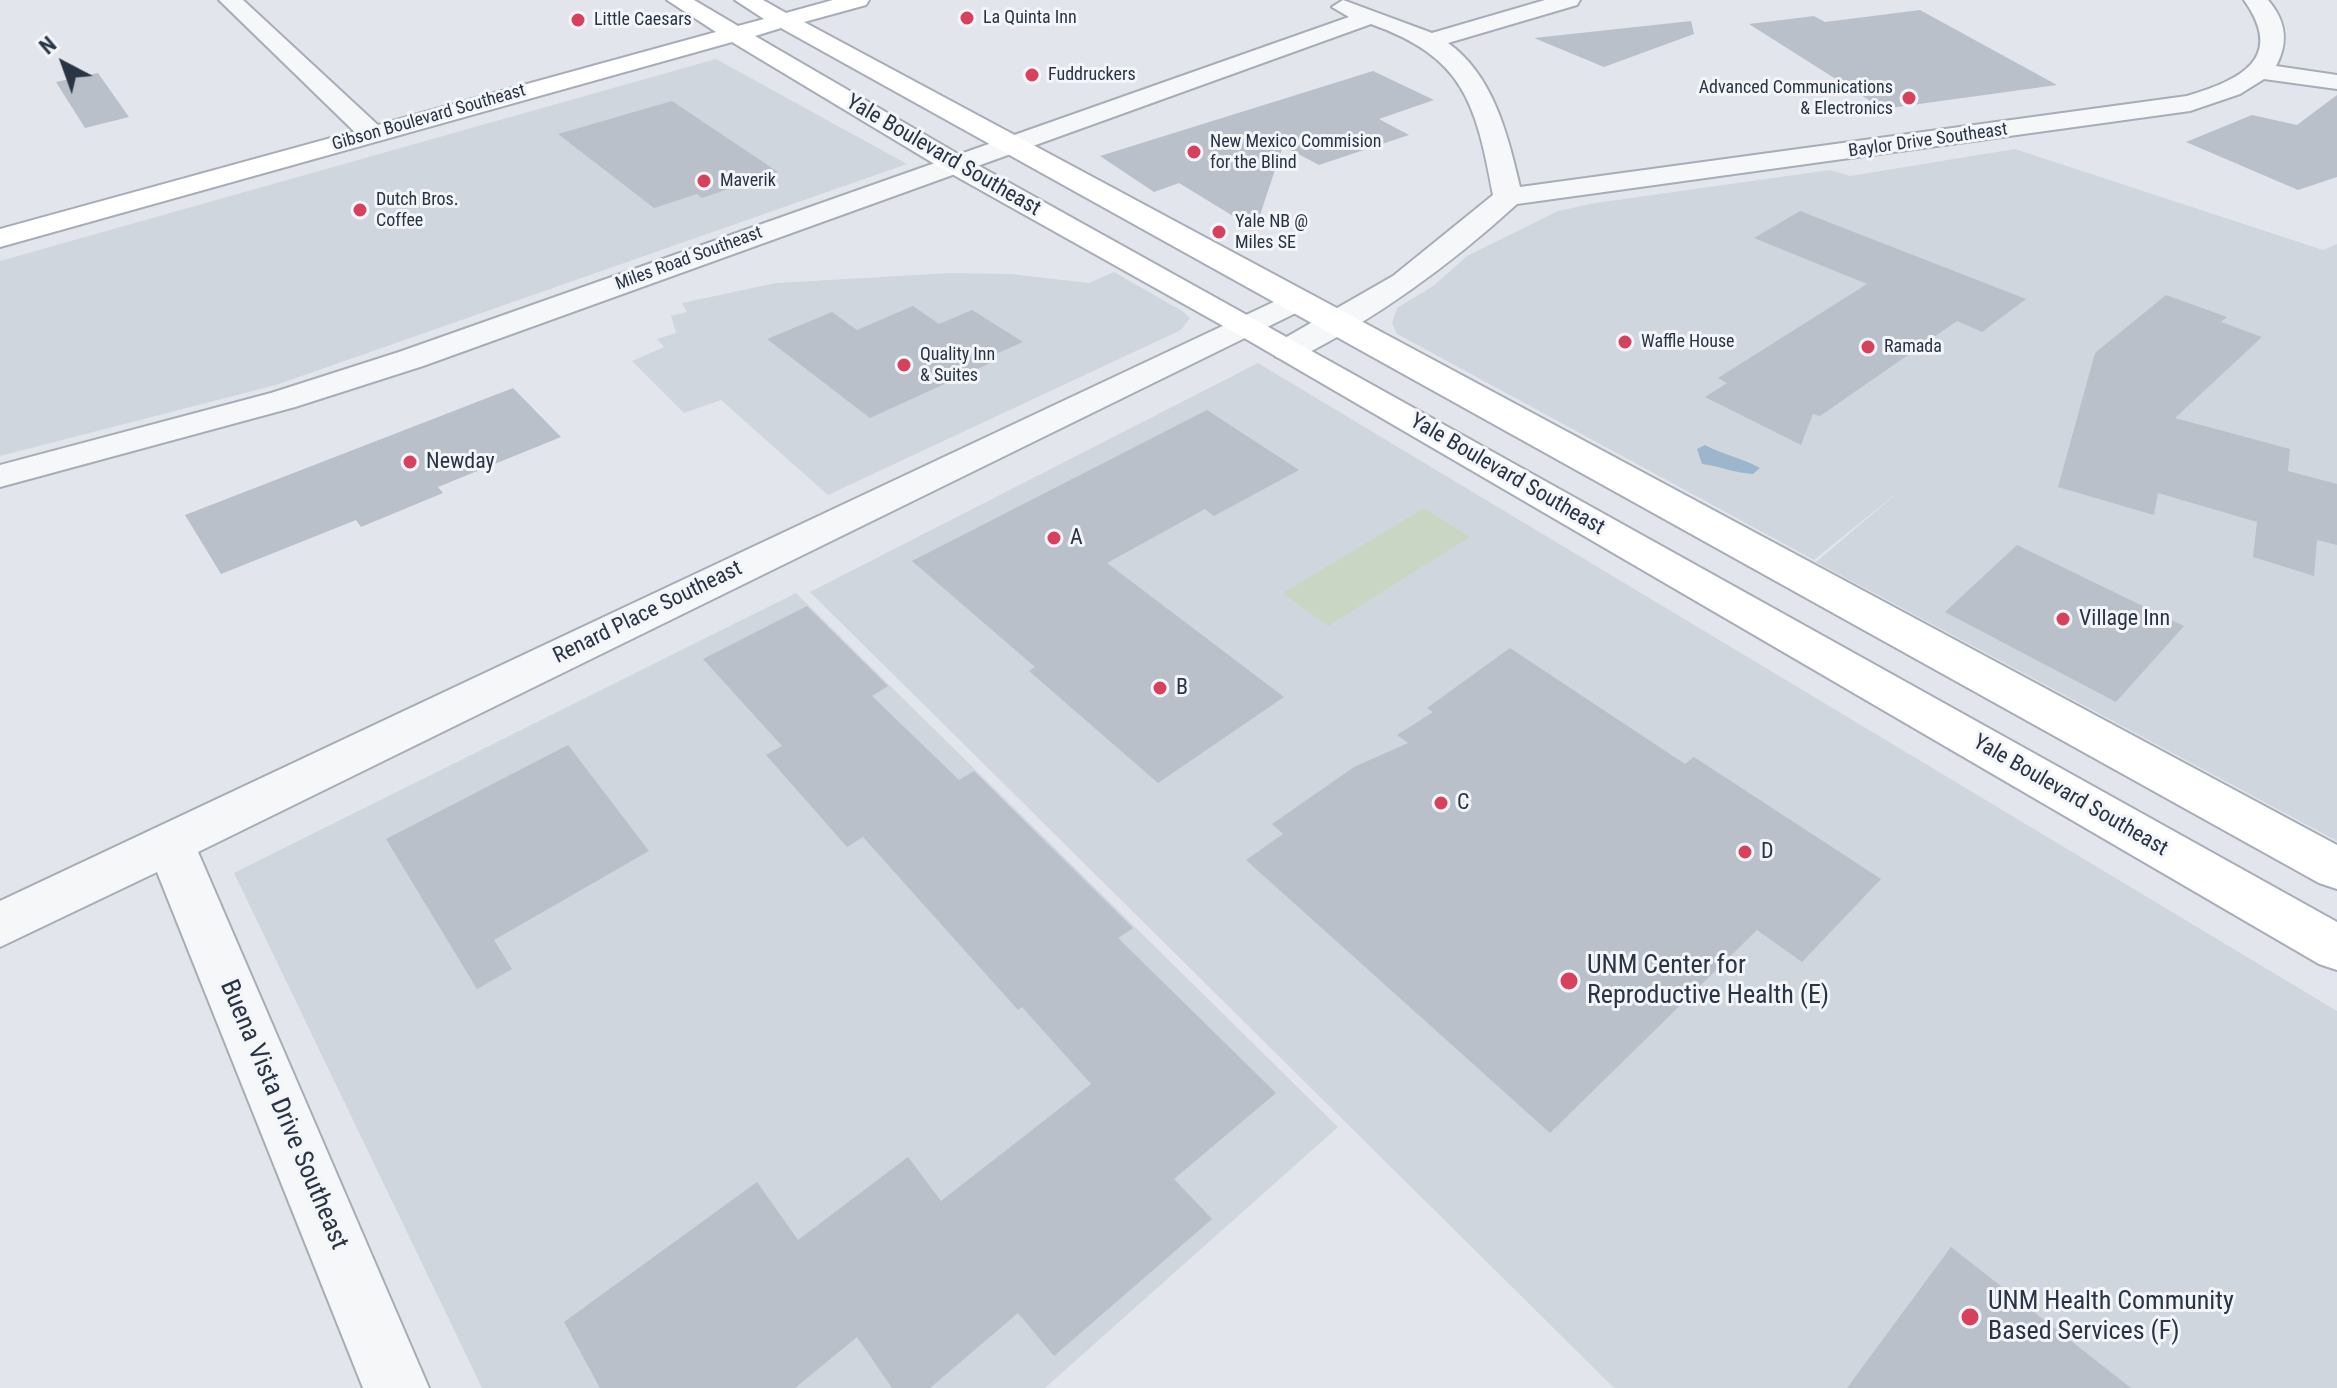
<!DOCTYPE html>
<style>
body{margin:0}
#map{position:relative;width:2337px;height:1388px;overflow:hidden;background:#e2e6ec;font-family:"Roboto Condensed",sans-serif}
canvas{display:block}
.north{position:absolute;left:24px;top:24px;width:80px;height:80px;-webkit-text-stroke:6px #f3f5f9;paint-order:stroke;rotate:319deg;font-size:22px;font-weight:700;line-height:32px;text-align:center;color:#293445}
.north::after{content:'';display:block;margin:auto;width:28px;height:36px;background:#293445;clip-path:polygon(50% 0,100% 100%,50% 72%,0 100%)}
</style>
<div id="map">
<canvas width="2337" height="1388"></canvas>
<div class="north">N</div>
</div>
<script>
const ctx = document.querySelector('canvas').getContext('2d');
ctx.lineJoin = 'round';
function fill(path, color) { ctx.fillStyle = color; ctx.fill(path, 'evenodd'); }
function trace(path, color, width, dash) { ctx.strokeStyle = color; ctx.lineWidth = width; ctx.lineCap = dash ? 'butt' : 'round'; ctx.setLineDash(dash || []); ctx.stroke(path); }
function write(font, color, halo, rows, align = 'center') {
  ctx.font = font + ' "Roboto Condensed",sans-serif'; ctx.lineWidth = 6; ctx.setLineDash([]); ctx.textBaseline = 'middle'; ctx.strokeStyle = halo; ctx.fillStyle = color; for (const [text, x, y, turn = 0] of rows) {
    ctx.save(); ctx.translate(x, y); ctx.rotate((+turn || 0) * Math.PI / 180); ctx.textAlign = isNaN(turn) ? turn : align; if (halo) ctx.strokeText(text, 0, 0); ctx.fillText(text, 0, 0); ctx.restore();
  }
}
const built = new Path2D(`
 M 716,59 L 907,164 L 276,385 L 0,456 L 0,261 Z
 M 2015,149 L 2323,250 L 2337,244 L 2337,841 L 1816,562 L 1903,488 L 1814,560 L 1397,334 L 1392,323 L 1397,308 L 1433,286 L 1467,256 L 1558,211 L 1595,203 L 1830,170 L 1850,176 Z
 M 1114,272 L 1182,311 L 1190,318 L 1181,330 L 828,495 L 721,400 L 684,413 L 632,361 L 664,347 L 657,339 L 676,333 L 671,316 L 687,312 L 682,303 L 776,283 L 951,273 L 1011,274 L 1089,283 Z
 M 1258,363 L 2337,1011 L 2337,1388 L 1614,1388 L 810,592 Z
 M 796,593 L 1338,1127 L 1045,1388 L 482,1388 L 234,873 Z`);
const green = new Path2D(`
 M 1424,508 L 1470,537 L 1328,626 L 1283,593 Z`);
const water = new Path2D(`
 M 1705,445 C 1724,455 1742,458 1760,468 L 1753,474 C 1734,473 1720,466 1702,464 L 1697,449 Z`);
const building = new Path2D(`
 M 1920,10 L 2057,85 L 1883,109 L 1749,24 L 1814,16 L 1825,22 Z
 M 1691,21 L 1694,34 L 1604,67 L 1534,38 Z
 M 1373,71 L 1434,100 L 1379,119 L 1409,135 L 1319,165 L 1283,146 L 1259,218 L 1233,216 L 1179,183 L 1154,192 L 1100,156 Z
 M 98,73 L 129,117 L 85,128 L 56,82 Z
 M 2337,95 L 2337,177 L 2298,190 L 2186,142 L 2252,115 L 2297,125 Z
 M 672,101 L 778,172 L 702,198 L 697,194 L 654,208 L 558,134 Z
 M 1800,211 L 2026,299 L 1982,332 L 1957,321 L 1820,416 L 1813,414 L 1801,445 L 1705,397 L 1727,383 L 1718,378 L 1867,284 L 1754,238 Z
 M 2166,295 L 2227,317 L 2221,322 L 2262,337 L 2175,418 L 2290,449 L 2288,471 L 2337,484 L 2337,545 L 2317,540 L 2314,576 L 2253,557 L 2257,522 L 2158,493 L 2154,515 L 2058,487 L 2095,353 Z
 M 913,306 L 939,324 L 972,310 L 1023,342 L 991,356 L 997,360 L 870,418 L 767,339 L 832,312 L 857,330 Z
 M 513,388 L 561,437 L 438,487 L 443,493 L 361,527 L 356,520 L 221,574 L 185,515 Z
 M 1207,410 L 1299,470 L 1214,516 L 1205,509 L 1107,563 L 1284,697 L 1158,783 L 1029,671 L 1035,667 L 912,561 Z
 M 2017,545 L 2184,626 L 2116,702 L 1945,612 Z
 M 807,606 L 888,686 L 872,696 L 959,780 L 974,771 L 1133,928 L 1118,938 L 1276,1093 L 1174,1179 L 1212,1219 L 1054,1356 L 1018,1313 L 930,1388 L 892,1388 L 857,1337 L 795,1388 L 600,1388 L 564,1322 L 757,1182 L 798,1240 L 908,1157 L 941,1201 L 1091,1084 L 1022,1007 L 1018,1010 L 863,837 L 847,847 L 766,755 L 782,746 L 703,659 Z
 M 1510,648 L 1685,764 L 1694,757 L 1881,879 L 1802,962 L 1757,930 L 1550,1133 L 1246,860 L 1283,834 L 1272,824 L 1354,767 L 1408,743 L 1397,735 L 1433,712 L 1427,708 Z
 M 568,745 L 649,851 L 494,940 L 512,969 L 477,989 L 386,839 Z
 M 1951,1247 L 2131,1388 L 1847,1388 Z`);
const minor = new Path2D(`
 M 219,0 L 243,0 L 380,127 L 384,133 L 380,139 L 362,139 Z
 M 1343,0 L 1432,33 L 1545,0 L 1580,0 L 1577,5 L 1448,43 C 1493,75 1508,135 1520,187 L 2187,96 C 2240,80 2286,59 2244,0 L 2268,0 C 2286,21 2289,42 2276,66 L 2337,75 L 2337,89 L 2264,79 L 2240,94 L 2190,111 L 1517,204 C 1450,265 1380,316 1300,357 L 1288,360 L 1276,357 L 1271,350 L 1276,343 L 1393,276 L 1493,195 C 1476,103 1464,57 1371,24 L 423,366 L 295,407 L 0,487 L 0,465 L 271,393 L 399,352 L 1349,17 L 1332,7 Z
 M 1297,291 L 1308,293 L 1313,300 L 1308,307 L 198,852 L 429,1388 L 363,1388 L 157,872 L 0,947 L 0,901 Z`);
const secondary = new Path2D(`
 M 667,0 L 694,0 L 738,26 L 764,19 L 735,0 L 763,0 L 786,13 L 833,0 L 869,0 L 866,5 L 804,22 L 2337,845 L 2337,889 L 2319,883 L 781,28 L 755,36 L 963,157 L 2337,922 L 2337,970 L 2319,964 L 1234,332 L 943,169 L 732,42 L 0,247 L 0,229 L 716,32 Z`);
const markers = [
 [967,18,8,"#d7415d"],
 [578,20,8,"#d7415d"],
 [1032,75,8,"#d7415d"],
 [1909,98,8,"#d7415d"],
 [1194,152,8,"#d7415d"],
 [704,181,8,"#d7415d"],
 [360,210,8,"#d7415d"],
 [1219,232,8,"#d7415d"],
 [1625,342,8,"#d7415d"],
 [1868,347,8,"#d7415d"],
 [904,365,8,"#d7415d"],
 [410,462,8,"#d7415d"],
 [1054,538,8,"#d7415d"],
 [2063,619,8,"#d7415d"],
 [1160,688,8,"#d7415d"],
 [1441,803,8,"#d7415d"],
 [1745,852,8,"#d7415d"],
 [1569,981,10,"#d7415d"],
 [1970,1317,10,"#d7415d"]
];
const farPoinames = [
 ["La Quinta Inn",983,18],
 ["Little Caesars",594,20],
 ["Fuddruckers",1048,75],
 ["Advanced Communications",1893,88,"right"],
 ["& Electronics",1893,109,"right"],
 ["New Mexico Commision",1210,142],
 ["for the Blind",1210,163],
 ["Maverik",720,181],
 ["Dutch Bros.",376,200],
 ["Coffee",376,221],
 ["Yale NB @",1235,222],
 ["Miles SE",1235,243],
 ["Waffle House",1641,342],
 ["Ramada",1884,347],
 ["Quality Inn",920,355],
 ["& Suites",920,376]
];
const farStreetnames = [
 ["Gibson Boulevard Southeast",429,118,-16],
 ["Baylor Drive Southeast",1928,141,-8],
 ["Miles Road Southeast",689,259,-20]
];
const streetNames = [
 ["Yale Boulevard Southeast",943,156,30],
 ["Yale Boulevard Southeast",1507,475,30],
 ["Renard Place Southeast",648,613,-26],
 ["Yale Boulevard Southeast",2070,796,30]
];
const poiNames = [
 ["Newday",426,462],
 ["A",1070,538],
 ["Village Inn",2079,619],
 ["B",1176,688],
 ["C",1457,803],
 ["D",1761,852]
];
const nearPoinames = [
 ["UNM Center for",1587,966],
 ["Reproductive Health (E)",1587,996],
 ["UNM Health Community",1988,1302],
 ["Based Services (F)",1988,1332]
];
const nearStreetnames = [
 ["Buena Vista Drive Southeast",283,1115,67]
];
fill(built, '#d0d6de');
fill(green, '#c9d6c3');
fill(water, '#9cb6cd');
fill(building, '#b9c0ca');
trace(minor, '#a7adb7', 4);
trace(secondary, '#a7adb7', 4);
fill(minor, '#f6f7f9');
fill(secondary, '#fff');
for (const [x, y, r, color] of markers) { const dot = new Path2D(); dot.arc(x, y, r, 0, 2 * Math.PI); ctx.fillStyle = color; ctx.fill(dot); trace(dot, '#f3f5f9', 3); }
write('18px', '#293445', '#f3f5f9', farPoinames, 'left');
write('18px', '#293445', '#f3f5f9', farStreetnames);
write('22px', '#293445', '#f3f5f9', streetNames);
write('22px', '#293445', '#f3f5f9', poiNames, 'left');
write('26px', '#293445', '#f3f5f9', nearPoinames, 'left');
write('26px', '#293445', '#f3f5f9', nearStreetnames);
</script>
